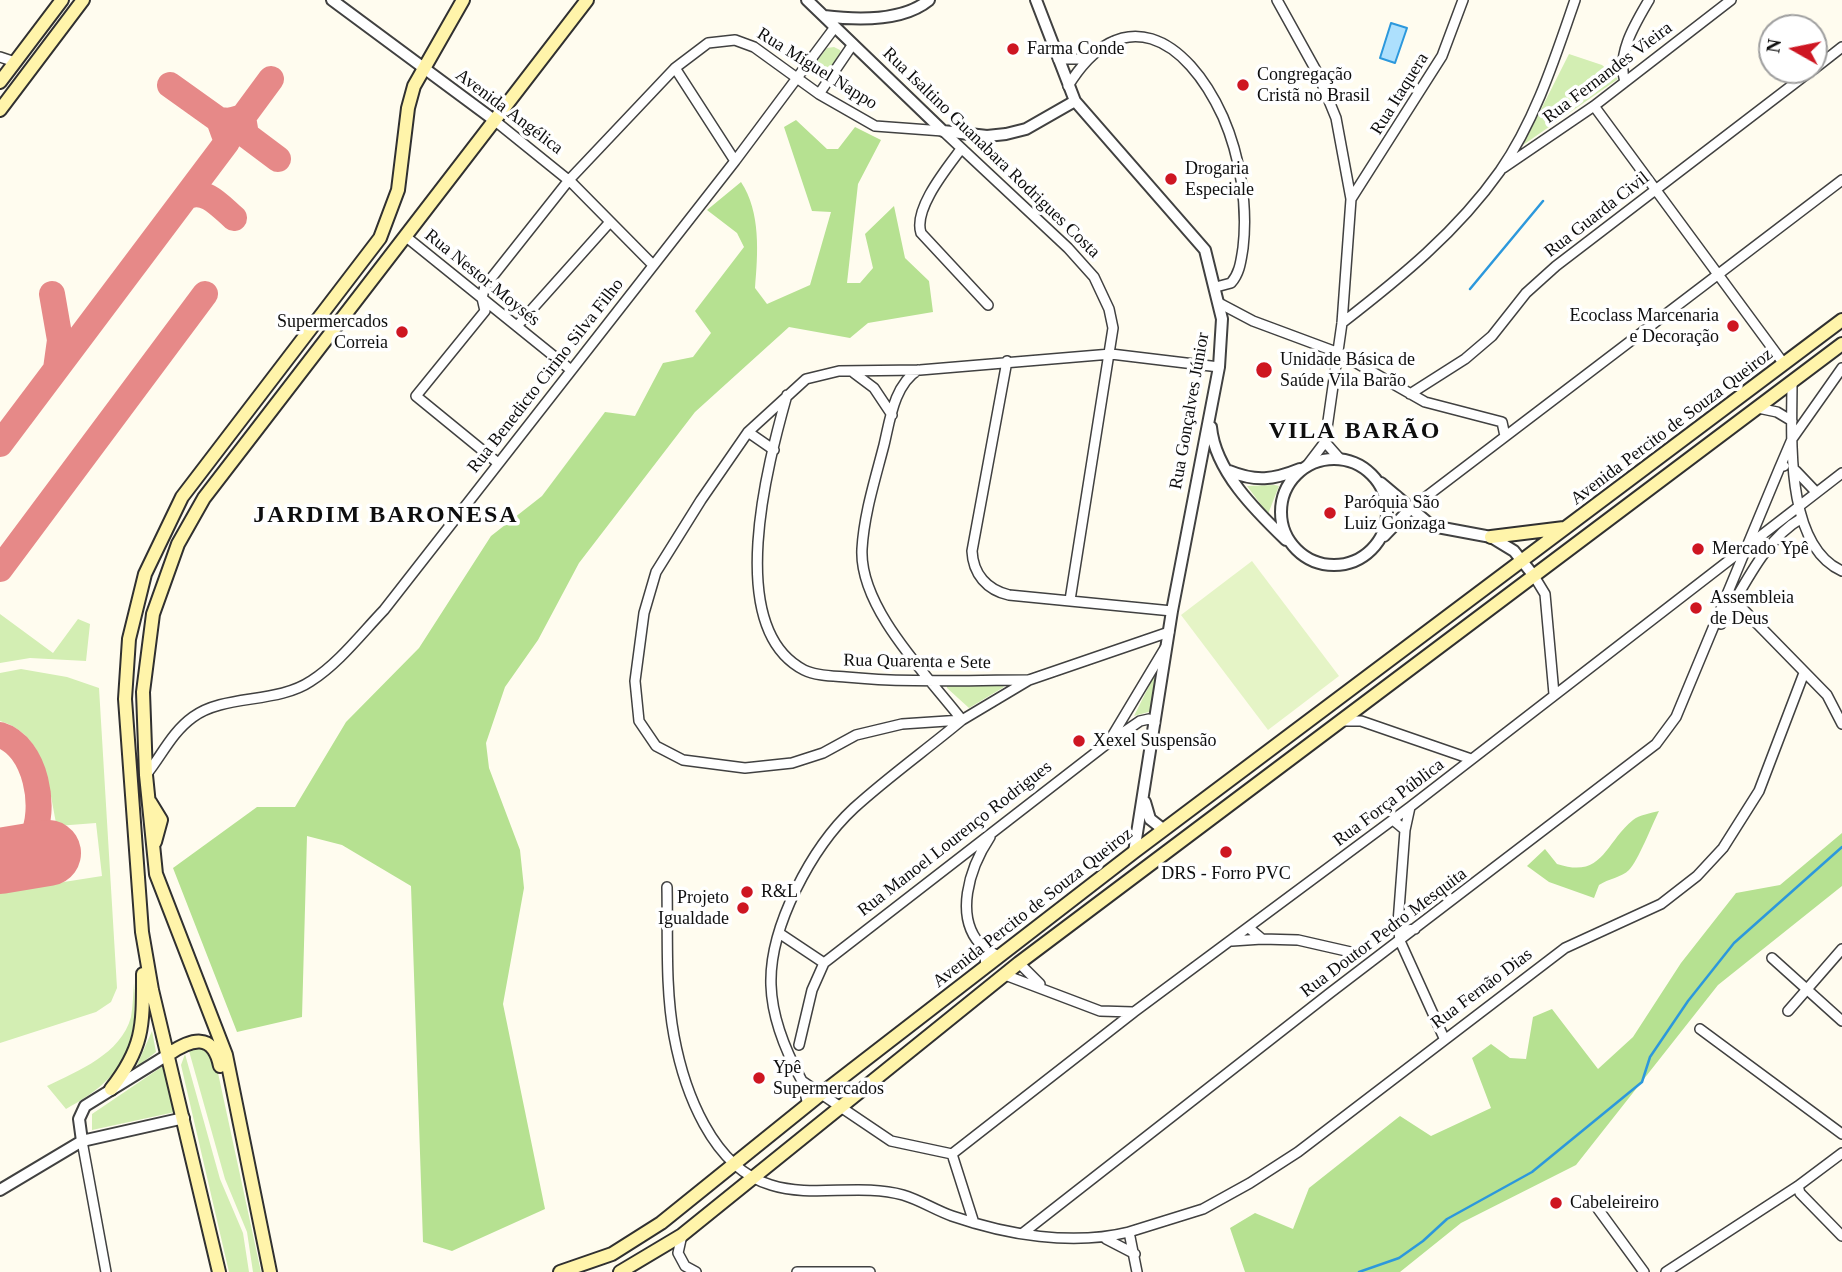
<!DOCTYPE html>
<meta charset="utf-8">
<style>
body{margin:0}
#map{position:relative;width:1842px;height:1272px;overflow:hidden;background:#fffcef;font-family:"Times New Roman",serif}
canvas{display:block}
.north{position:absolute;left:1758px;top:14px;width:70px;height:70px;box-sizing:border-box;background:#fff;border:2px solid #9f9f9f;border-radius:50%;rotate:279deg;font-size:19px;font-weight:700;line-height:28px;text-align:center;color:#0e0e0e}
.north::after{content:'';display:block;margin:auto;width:24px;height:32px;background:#ce1622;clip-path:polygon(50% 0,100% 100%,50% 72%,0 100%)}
</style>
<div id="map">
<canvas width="1842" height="1272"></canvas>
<div class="north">N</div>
</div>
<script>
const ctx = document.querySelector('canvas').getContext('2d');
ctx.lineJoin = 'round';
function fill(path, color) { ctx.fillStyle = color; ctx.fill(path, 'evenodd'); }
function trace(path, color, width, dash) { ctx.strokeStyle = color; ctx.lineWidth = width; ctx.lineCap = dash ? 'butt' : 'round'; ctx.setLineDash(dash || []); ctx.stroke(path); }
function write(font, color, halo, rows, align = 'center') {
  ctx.font = font + ' "Times New Roman",serif'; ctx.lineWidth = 7; ctx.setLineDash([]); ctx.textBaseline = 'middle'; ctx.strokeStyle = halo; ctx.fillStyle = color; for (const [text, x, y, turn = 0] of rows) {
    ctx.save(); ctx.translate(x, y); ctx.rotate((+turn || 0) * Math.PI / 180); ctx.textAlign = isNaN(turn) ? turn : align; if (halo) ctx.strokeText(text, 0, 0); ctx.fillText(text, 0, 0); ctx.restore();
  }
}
const green = new Path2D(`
 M 834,47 L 840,50 L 841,55 L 825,78 L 813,73 L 813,66 L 827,48 Z
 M 1569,54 L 1602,65 L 1618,79 L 1523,145 Z
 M 1275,485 L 1279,486 L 1268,514 L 1247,486 Z
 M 0,614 L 53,653 L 78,619 L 90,624 L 86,661 L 30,658 L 0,663 Z
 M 1160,664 L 1152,711 L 1134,716 Z
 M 21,669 L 67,677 L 99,688 L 117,988 L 111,1002 L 96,1012 L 0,1043 L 0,892 L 102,876 L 96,823 L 57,826 C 48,786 47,735 0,721 L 0,673 Z
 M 947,684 L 1002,685 L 1004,687 L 969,708 L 947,688 Z
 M 134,983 C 139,1048 123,1078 66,1109 L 47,1086 C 78,1071 121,1054 131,1017 C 133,1006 133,994 134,983 Z
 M 152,1031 L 156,1052 L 138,1066 L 137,1065 Z
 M 201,1047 L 215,1059 L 261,1272 L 253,1272 L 247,1232 L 225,1179 L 189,1051 Z
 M 185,1054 L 220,1179 L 243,1233 L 249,1272 L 229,1272 L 181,1065 Z
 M 163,1066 L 175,1112 L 92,1130 L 92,1114 Z`);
const forest = new Path2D(`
 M 796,120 L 827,149 L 838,149 L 855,127 L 881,140 L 858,184 L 847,283 L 860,283 L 873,268 L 865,234 L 894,206 L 905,258 L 929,281 L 933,312 L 868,323 L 850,338 L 789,327 L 695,412 L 579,563 L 538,640 L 505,687 L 486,743 L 489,768 L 520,850 L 524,888 L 503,1004 L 545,1209 L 452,1251 L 423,1242 L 411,886 L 342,845 L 307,836 L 302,1017 L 237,1032 L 173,868 L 257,807 L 295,807 L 346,722 L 419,648 L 491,536 L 542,496 L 605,412 L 635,416 L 663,363 L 693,357 L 711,333 L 695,311 L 744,247 L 737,233 L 707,210 L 741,182 C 761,212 758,254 755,288 L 767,304 L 810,285 L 831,212 L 812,211 L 784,127 Z
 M 1659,811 C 1652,825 1638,861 1629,870 C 1622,877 1608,879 1599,885 L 1594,898 L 1549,882 L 1527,866 L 1545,849 L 1557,864 C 1603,879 1604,844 1633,820 C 1639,815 1651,813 1659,811 Z
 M 1842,833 L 1842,886 L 1718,985 L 1576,1165 L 1461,1223 L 1400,1272 L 1245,1272 L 1230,1228 L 1255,1213 L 1293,1229 L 1309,1188 L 1400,1116 L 1431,1136 L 1491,1108 L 1472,1058 L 1491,1044 L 1510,1058 L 1526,1059 L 1533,1017 L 1552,1009 L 1598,1069 L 1633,1037 L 1681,963 L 1736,893 L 1780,885 Z`);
const pitch = new Path2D(`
 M 1252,561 L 1339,676 L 1268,730 L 1181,615 Z`);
const water = new Path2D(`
 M 1391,23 L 1407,28 L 1395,63 L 1380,58 Z`);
const stream = new Path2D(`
 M 1470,289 L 1543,201
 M 1359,1272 L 1399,1258 L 1423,1241 L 1447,1219 L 1532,1172 L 1642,1082 L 1650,1057 L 1688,1001 L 1734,943 L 1842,847`);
const taxiway = new Path2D(`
 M 170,85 L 219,120
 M 243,117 L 271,79
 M 188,196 C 206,188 221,207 234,218
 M 52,294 L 60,340 L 56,369
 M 0,444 L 227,142 L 219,120 L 229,121 L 243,117 L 246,135 L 278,159
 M 0,569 L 205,294
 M 0,735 C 36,746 48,810 31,840 C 27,848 17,853 11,859`);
const runway = new Path2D(`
 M 0,861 L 48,853`);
const minor = new Path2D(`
 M 1277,0 L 1318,74 L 1336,118 L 1351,199 L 1342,323 L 1325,442
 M 0,57 L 15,62
 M 1058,59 L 1082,59
 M 675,68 L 735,161
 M 1814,69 L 1842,47
 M 1625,82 C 1616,54 1635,24 1649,0
 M 1068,86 C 1121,0 1186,36 1223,117 C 1240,156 1248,205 1243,248 C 1241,260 1240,273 1231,283 L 1216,287
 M 819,94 L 853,44
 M 1594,106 L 1784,364
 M 494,120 L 572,183 L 653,265
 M 961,149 C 947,168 913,209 921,233 L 988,305
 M 1503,168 L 1594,106 L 1731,0
 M 1351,199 L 1442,56 L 1463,0
 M 405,236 L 571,370
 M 1219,303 L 1253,321 L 1339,353 L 1425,402 L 1502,422 L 1505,436
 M 1342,323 C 1400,278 1457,232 1500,171 C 1535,121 1555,58 1575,0
 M 517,326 L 610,222
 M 1007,361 L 972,551 C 973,574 987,590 1009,595 L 1172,611
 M 854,373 L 874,388 L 892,415
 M 1792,382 C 1792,435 1784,545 1842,571
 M 1410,394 L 1465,359 L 1492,336 L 1526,293 L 1556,266 L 1812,70
 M 787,395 C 768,463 723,628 804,670 C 816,676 833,676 846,677 C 907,683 967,680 1028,680
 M 1758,408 L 1777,412 L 1792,421
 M 748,432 L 774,450
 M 498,463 L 416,396 L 485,311 L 482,298 L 485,286 L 569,180 L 675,68 L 708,43 L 735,40 L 754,47 L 819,94 L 875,126 L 943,131 L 1068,248 L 1094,277 L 1109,309 L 1113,328 L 1070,600
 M 1784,466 L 1780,467 L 1792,439 L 1842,368
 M 1306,467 L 1325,442 L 1340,459
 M 1796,471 L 1816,492
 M 1410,509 L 1842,180
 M 1534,576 L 1545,594 L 1554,694
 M 1735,601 L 1827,695 L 1842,724
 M 1721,624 C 1743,589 1764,539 1802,518
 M 1169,632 L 1029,680 L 962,720 L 902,724 L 856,735 L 823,753 L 792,763 L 745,768 L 683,760 L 656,746 L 639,721 L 635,681 L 644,613 L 656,572 L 701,500 L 748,432 L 806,379 L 839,371 L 920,370 L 1111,354 L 1219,367
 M 1344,721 L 1361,721 L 1471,759
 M 1111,738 L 1165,648
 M 146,775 C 162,755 172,732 193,717 C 224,694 277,704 311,681 C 339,663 361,634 384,610 L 735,161 L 835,27
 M 1393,820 L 1405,830 L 1410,807
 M 667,887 C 668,936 665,988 674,1036 C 684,1090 712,1168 771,1185 C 812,1198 860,1183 903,1195 C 920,1200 935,1210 952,1216 C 1007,1235 1072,1246 1129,1232
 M 1398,923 L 1405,830
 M 1415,929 L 1407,930 L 1398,923 L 1400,941 L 1444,1038
 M 779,933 L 824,963
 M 1262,939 L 1298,940 L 1355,953
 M 1232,941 L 1262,939 L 1249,928
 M 984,948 C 952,919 970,867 990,837
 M 1772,958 L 1842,1021
 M 1019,963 L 1040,984
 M 986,966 L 984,948 L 998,956
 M 1005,975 L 1100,1011 L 1133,1012
 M 1788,1011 L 1842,949
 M 1700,1029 L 1842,1134
 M 799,1045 L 812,990 L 824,963 L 1108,743 L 1140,721 L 1149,719 L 1155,723
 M 802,1081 C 786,1052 772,1019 771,985 C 769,927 812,847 854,808 C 888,777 926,750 962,720 C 928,676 859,608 862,549 C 864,514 875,480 884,445 C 890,420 894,385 918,370
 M 808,1105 L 802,1081 L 891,1141 L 952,1154
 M 82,1141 L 106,1272
 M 952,1154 L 1134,1012 L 1410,807 L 1842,473
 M 952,1154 L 974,1223
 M 1798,1186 L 1800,1193 L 1842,1236
 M 1598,1209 L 1644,1272
 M 1023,1233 L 1330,993 L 1656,744 L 1676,717 L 1780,467
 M 682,1235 L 678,1253 L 685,1266 L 696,1272
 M 1106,1239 L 1135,1254
 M 797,1272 L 870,1272
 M 1137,1272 L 1129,1232 L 1203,1209 L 1250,1183 L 1298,1152 L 1565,948 L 1661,904 L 1697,876 L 1723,848 L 1759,791 L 1804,673
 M 1666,1272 L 1798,1186 L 1842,1153`);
const tertiary = new Path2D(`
 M 332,0 L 494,120
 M 807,0 L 943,131 L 987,136 L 1006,134 L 1026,129 L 1075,101
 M 1036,0 L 1075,101 L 1205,250 L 1222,319 L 1219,367 L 1172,611 L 1134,852
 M 824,16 C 856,20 902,22 929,0
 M 1211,427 C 1215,471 1256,511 1286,540
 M1281 512a53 53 0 1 1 106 0a53 53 0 1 1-106 0Z
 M 1229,471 C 1256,482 1273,480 1300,469
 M 1381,483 L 1432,526 L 1491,537 L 1514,551 L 1534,576
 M 1384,536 L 1410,509
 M 1145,802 L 1150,819 L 1164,830
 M 82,1141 L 79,1119 L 85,1106 L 169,1054
 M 0,1190 L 82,1141 L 184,1118`);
const secondary = new Path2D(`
 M 0,82 L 62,0
 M 0,110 L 83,0
 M 1491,537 L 1564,528
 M 150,802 L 161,820 L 155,842
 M 169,1054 C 191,1039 213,1032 220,1066
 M 111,1089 C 144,1047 143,1025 143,974
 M 219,1272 L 152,990 L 142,932 L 125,699 L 129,639 L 145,574 L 182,497 L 380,238 L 398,190 L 408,108 L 414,86 L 463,0
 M 270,1272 L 226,1055 L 156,874 L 146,775 L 143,692 L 153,614 L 178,544 L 204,498 L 587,0
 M 560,1272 L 612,1254 L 661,1223 L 821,1094 L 1134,852 L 1842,320
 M 620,1272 L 682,1235 L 1019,963 L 1842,344`);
const markers = [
 [1013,49,7,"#ce1622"],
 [1243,85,7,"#ce1622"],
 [1171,179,7,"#ce1622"],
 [1733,326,7,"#ce1622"],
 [402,332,7,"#ce1622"],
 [1264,370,9,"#ce1622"],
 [1330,513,7,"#ce1622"],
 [1698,549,7,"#ce1622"],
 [1696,608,7,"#ce1622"],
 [1079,741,7,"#ce1622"],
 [1226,852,7,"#ce1622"],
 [747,892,7,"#ce1622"],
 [743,908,7,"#ce1622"],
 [759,1078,7,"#ce1622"],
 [1556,1203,7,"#ce1622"]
];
const poiNames = [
 ["Farma Conde",1027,49],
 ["Congregação",1257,75],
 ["Cristã no Brasil",1257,96],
 ["Drogaria",1185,169],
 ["Especiale",1185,190],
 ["Ecoclass Marcenaria",1719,316,"right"],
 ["e Decoração",1719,337,"right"],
 ["Supermercados",388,322,"right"],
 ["Correia",388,343,"right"],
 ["Unidade Básica de",1280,360],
 ["Saúde Vila Barão",1280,381],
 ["Paróquia São",1344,503],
 ["Luiz Gonzaga",1344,524],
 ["Mercado Ypê",1712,549],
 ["Assembleia",1710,598],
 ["de Deus",1710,619],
 ["Xexel Suspensão",1093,741],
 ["DRS - Forro PVC",1226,874,"center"],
 ["R&L",761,892],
 ["Projeto",729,898,"right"],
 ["Igualdade",729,919,"right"],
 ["Ypê",773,1068],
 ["Supermercados",773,1089],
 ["Cabeleireiro",1570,1203]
];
const streetNames = [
 ["Rua Miguel Nappo",817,69,32],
 ["Rua Fernandes Vieira",1608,73,-37],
 ["Rua Itaquera",1400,94,-58],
 ["Avenida Angélica",509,112,37],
 ["Rua Isaltino Guanabara Rodrigues Costa",991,153,44],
 ["Rua Guarda Civil",1597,215,-38],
 ["Rua Nestor Moysés",482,278,39],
 ["Rua Benedicto Cirino Silva Filho",546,376,-52],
 ["Rua Gonçalves Júnior",1190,411,-80],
 ["Avenida Percito de Souza Queiroz",1672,427,-37],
 ["Rua Quarenta e Sete",917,662,1],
 ["Rua Força Pública",1389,803,-37],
 ["Rua Manoel Lourenço Rodrigues",955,839,-38],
 ["Avenida Percito de Souza Queiroz",1033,908,-38],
 ["Rua Doutor Pedro Mesquita",1384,933,-37],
 ["Rua Fernão Dias",1482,989,-37]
];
const districtNames = [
 ["VILA BARÃO",1355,432],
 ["JARDIM BARONESA",386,516]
];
fill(green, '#d3eeb3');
fill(forest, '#b6e191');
fill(pitch, '#e5f4c6');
fill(water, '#ade0fd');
trace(water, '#2c98dc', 2);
trace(stream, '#2c98dc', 2.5);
trace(taxiway, '#e68988', 26);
trace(runway, '#e68988', 66);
trace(minor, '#414141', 12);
trace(tertiary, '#414141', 14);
trace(secondary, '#303030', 16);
trace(minor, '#fff', 9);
trace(tertiary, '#fff', 10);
trace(secondary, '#fff4aa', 12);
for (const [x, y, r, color] of markers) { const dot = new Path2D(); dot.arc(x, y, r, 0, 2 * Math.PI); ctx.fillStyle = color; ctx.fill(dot); trace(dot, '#fff', 2.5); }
write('18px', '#0e0e0e', '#fff', poiNames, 'left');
write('18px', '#0e0e0e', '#fff', streetNames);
ctx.letterSpacing = '2px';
write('bold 24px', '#0e0e0e', '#fff', districtNames);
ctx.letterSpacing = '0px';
</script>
